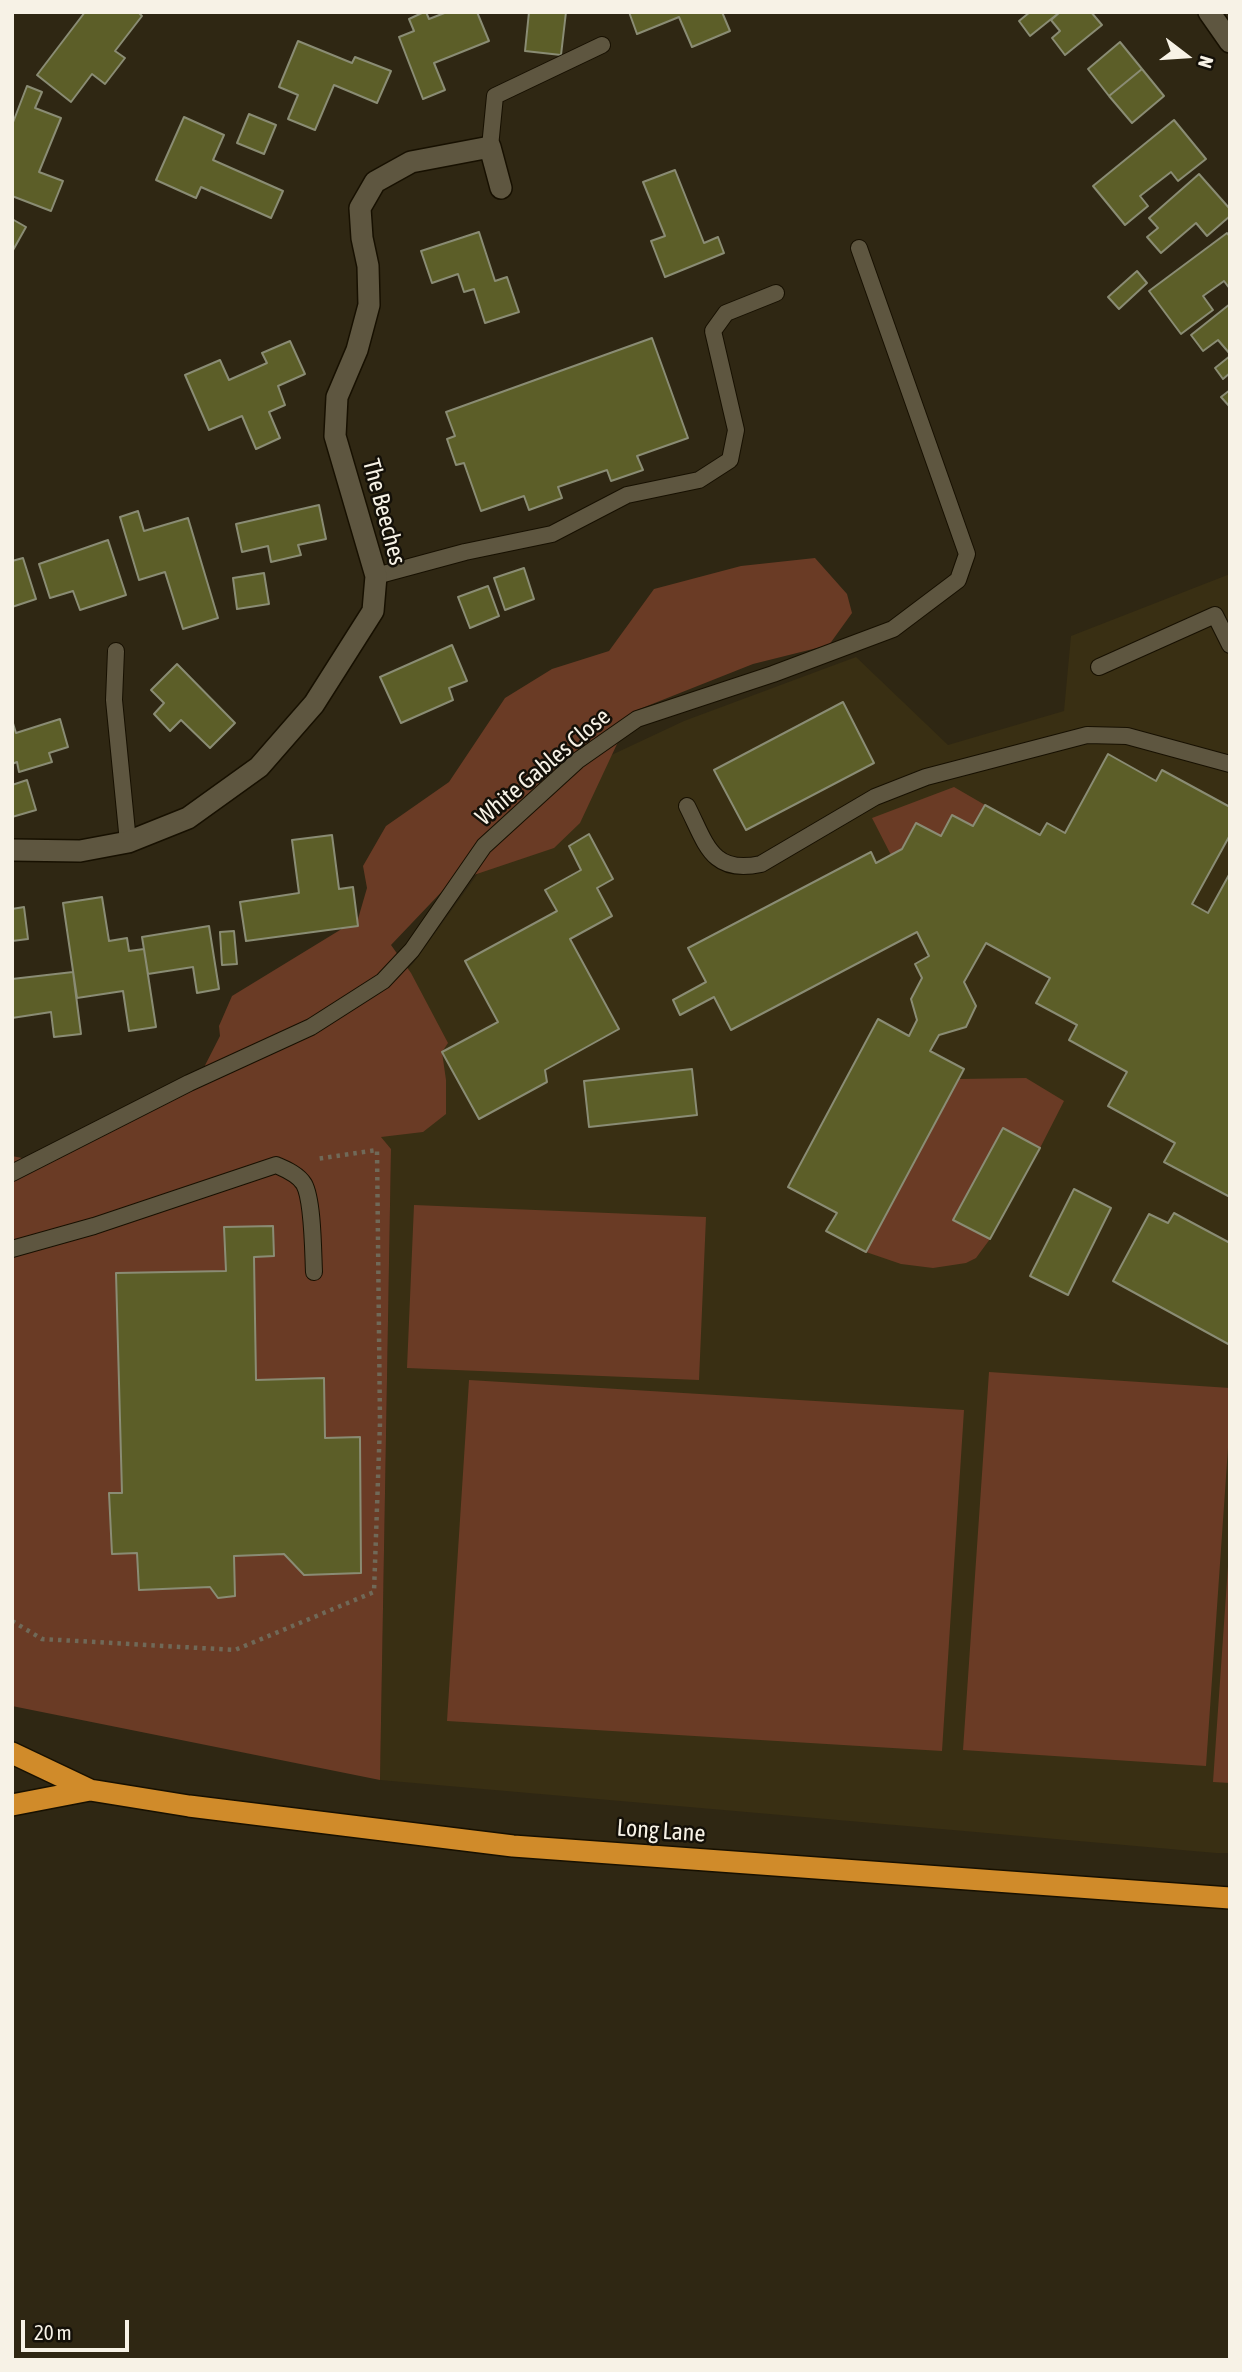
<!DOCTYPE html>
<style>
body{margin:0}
#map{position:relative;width:1242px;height:2372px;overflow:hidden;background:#2f2713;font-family:"Asap Condensed",sans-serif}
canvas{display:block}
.frame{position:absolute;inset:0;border:14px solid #f7f2e6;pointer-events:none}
.north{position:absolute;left:1151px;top:21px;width:70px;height:70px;-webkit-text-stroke:5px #141008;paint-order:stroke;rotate:107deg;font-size:19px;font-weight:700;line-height:28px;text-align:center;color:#f7f2e6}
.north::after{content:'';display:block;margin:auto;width:24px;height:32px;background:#f7f2e6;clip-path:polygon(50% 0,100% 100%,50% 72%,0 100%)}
.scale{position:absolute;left:21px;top:2320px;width:108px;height:32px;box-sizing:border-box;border:4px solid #f7f2e6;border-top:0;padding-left:9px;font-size:21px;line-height:24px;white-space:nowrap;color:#f7f2e6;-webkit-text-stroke:5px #141008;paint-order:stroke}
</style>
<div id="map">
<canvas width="1242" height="2372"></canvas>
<div class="frame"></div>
<div class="north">N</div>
<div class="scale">20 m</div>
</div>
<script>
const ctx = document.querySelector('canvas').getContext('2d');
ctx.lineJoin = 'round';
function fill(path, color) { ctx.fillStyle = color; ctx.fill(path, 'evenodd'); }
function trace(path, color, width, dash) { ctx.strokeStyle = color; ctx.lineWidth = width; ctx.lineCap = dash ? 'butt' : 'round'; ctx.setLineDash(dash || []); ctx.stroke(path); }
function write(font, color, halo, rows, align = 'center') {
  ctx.font = font + ' "Asap Condensed",sans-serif'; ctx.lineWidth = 5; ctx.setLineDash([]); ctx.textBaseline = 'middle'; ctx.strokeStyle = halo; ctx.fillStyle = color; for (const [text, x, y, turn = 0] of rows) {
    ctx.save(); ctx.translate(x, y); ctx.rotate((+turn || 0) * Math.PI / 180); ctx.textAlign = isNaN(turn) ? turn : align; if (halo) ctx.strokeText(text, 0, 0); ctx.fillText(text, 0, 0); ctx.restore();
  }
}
const built = new Path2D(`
 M 1230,574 L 1230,1853 L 1216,1853 L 380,1780 L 391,1149 L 320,1068 L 415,961 L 494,851 L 588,766 L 684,721 L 856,657 L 948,745 L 1064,711 L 1071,636 Z`);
const green = new Path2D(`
 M 815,558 L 847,594 L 852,613 L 829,645 L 753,664 L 632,712 L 580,823 L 554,848 L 450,883 L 391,945 L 411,973 L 448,1043 L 442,1052 L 446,1080 L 446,1114 L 423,1132 L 381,1137 L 391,1149 L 380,1780 L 12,1706 L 12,1156 L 42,1162 L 194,1087 L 220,1036 L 219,1026 L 232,996 L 358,919 L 367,888 L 363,866 L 386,826 L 449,782 L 505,698 L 552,669 L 609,651 L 654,589 L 741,566 Z
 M 954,787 L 985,805 L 973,826 L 952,815 L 941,836 L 916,823 L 902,849 L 891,855 L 872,818 Z
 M 1026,1078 L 1064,1101 L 1040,1148 L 1003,1128 L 954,1219 L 990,1239 L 976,1258 L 966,1263 L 933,1268 L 901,1264 L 866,1252 L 959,1079 Z
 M 414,1205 L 706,1217 L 699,1380 L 407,1368 Z
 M 989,1372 L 1230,1388 L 1230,1419 L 1206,1766 L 963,1750 Z
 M 469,1380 L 964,1410 L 942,1751 L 447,1721 Z
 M 1230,1537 L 1230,1783 L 1213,1782 Z`);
const building = new Path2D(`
 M 85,12 L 138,12 L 142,16 L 115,51 L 125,58 L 105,84 L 92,74 L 71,102 L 37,75 Z
 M 424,12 L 426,12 L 429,19 L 447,12 L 477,12 L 489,41 L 434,63 L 445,90 L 423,99 L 399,37 L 414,31 L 409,19 Z
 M 529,12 L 566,12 L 561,55 L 525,51 Z
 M 629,12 L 722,12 L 730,31 L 692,47 L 679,17 L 637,34 Z
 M 1030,12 L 1060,12 L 1030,36 L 1019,21 Z
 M 1060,12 L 1091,12 L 1102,25 L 1065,55 L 1052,38 L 1060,31 L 1051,20 Z
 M 298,41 L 352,63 L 355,57 L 391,71 L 377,103 L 334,85 L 315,130 L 288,119 L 298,95 L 279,87 Z
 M 1120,42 L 1142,69 L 1109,96 L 1088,69 Z
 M 1142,69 L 1164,96 L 1132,123 L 1109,96 Z
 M 27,86 L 42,92 L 35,108 L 61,118 L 39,172 L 63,181 L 51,211 L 12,196 L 12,125 Z
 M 249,114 L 276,125 L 264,154 L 237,143 Z
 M 184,117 L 224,135 L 213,160 L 283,191 L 271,218 L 201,187 L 196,198 L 156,180 Z
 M 1174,120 L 1206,159 L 1178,181 L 1171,172 L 1140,196 L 1148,206 L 1125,225 L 1093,186 Z
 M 675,170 L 704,243 L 718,237 L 724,253 L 665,277 L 651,241 L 665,236 L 643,182 Z
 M 1199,174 L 1230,209 L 1230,216 L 1207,236 L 1196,223 L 1161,253 L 1147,237 L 1158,228 L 1149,218 Z
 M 12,219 L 26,227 L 12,252 Z
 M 479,232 L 495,281 L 507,277 L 519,312 L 485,323 L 474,289 L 464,292 L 458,274 L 432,283 L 421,251 Z
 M 1227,233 L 1230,237 L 1230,289 L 1224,281 L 1203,296 L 1213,310 L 1181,334 L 1149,291 Z
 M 1137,271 L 1147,283 L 1119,309 L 1108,297 Z
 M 1230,304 L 1230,354 L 1218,340 L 1203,351 L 1191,335 Z
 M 652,338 L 688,438 L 637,456 L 643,470 L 611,481 L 607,470 L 558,487 L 562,498 L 529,510 L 524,496 L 481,511 L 464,463 L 456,465 L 447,439 L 455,436 L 446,412 Z
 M 290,341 L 305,374 L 278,386 L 285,405 L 269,412 L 280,438 L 256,449 L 242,416 L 209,430 L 185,375 L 220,360 L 229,380 L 267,363 L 262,353 Z
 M 1230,356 L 1230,373 L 1223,379 L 1215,368 Z
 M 1230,390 L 1230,407 L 1221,397 Z
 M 319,505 L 326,539 L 298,545 L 301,555 L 271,562 L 268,546 L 242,552 L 236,524 Z
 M 138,511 L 144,531 L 188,518 L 218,618 L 183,629 L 165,572 L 139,580 L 120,517 Z
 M 108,540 L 126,595 L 80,610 L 73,591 L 50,598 L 39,564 Z
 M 23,558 L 36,599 L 12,607 L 12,561 Z
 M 524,568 L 534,599 L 505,610 L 494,578 Z
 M 264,573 L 269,604 L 237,609 L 233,578 Z
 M 488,586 L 499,616 L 470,628 L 458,597 Z
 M 452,645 L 467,681 L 449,688 L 453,700 L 401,723 L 380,677 Z
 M 177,664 L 235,723 L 210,748 L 181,720 L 170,731 L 154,714 L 164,703 L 151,690 Z
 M 843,702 L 874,763 L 746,830 L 714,770 Z
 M 60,719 L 68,747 L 49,753 L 52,762 L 19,772 L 17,762 L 12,764 L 12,720 L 16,733 Z
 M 1108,754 L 1156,781 L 1162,770 L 1230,807 L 1230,835 L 1192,904 L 1208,913 L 1230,873 L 1230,1197 L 1164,1162 L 1175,1143 L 1108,1106 L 1127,1072 L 1069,1040 L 1077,1025 L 1036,1003 L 1050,978 L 986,943 L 964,982 L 976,1006 L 966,1027 L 939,1035 L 930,1051 L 964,1069 L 866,1252 L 826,1231 L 837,1213 L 788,1187 L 878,1019 L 909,1036 L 917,1020 L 911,999 L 922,978 L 915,964 L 929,956 L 917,932 L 731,1030 L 714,997 L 680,1015 L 673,1000 L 706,982 L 688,948 L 871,852 L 876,863 L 902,849 L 916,823 L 941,836 L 952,815 L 973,826 L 985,805 L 1040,835 L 1047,823 L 1065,833 Z
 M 27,780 L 36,810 L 12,817 L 12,785 Z
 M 589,834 L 613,879 L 597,888 L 612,916 L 570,939 L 619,1029 L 545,1070 L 547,1082 L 479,1119 L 442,1052 L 498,1022 L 465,961 L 557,911 L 545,890 L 581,870 L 569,846 Z
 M 332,835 L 339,889 L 353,887 L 358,926 L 246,941 L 240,902 L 299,893 L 292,840 Z
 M 102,897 L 109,941 L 127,938 L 129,951 L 144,949 L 156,1027 L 129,1031 L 123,991 L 77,998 L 63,903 Z
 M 24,907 L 28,939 L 12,941 L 12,909 Z
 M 209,926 L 219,989 L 197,993 L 193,967 L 148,974 L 142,937 Z
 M 234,931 L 237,964 L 222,965 L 220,932 Z
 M 73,972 L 81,1034 L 54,1037 L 51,1012 L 12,1018 L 12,979 Z
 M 692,1069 L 697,1115 L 589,1127 L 584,1081 Z
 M 1003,1128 L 1040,1148 L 990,1239 L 953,1220 Z
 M 1074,1189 L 1111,1208 L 1068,1295 L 1030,1276 Z
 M 1174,1213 L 1230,1243 L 1230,1345 L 1113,1281 L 1149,1214 L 1168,1223 Z
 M 273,1226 L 274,1256 L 254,1257 L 256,1380 L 324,1378 L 325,1438 L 360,1437 L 361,1573 L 304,1575 L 284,1554 L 234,1556 L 235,1596 L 218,1598 L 210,1587 L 139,1590 L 137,1553 L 112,1554 L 109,1493 L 122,1493 L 116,1273 L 226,1271 L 224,1227 Z`);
const path = new Path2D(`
 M 12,1621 L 42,1639 L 235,1650 L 374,1592 L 380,1423 L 377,1150 L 317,1159`);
const service = new Path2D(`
 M 490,147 L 495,96 L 602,45
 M 376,576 L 465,552 L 552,534 L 627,495 L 699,480 L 730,460 L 736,430 L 713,331 L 726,313 L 776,293
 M 116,651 L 114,700 L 128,842
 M 1099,667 L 1215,615 L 1230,645
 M 687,806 C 706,843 711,875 761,864 L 875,797 L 926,777 L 1087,735 L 1127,736 L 1230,764
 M 12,1173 L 189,1083 L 311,1027 L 383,981 L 412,950 L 484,846 L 577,761 L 637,719 L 773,674 L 893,629 L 958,580 L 967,554 L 859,248
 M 12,1249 L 94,1226 L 276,1165 C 285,1169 298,1174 304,1184 C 313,1200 313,1251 314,1272`);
const minor = new Path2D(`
 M 1209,12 L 1230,42
 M 12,850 L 80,851 L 128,842 L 188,818 L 259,767 L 314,704 L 373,611 L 376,576 L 335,436 L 337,397 L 357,350 L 369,305 L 368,266 L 362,238 L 360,208 L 375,182 L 411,162 L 490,147 L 501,188`);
const trunk = new Path2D(`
 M 12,1753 L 90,1790 L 189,1806 L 513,1846 L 1230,1898
 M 12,1805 L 90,1790`);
const streetNames = [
 ["The Beeches",384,512,75],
 ["White Gables Close",543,767,-40],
 ["Long Lane",661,1831,4]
];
fill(built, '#392f13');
fill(green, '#6a3b25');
fill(building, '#5c5e28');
trace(building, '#8a8c74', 2);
trace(service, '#171000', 18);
trace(minor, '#171000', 24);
trace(trunk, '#171000', 24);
trace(path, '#706958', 4.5, [3.5, 5]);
trace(service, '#5e5640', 16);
trace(minor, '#5e5640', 21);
trace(trunk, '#d08b2a', 21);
write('24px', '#f7f2e6', '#141008', streetNames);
</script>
